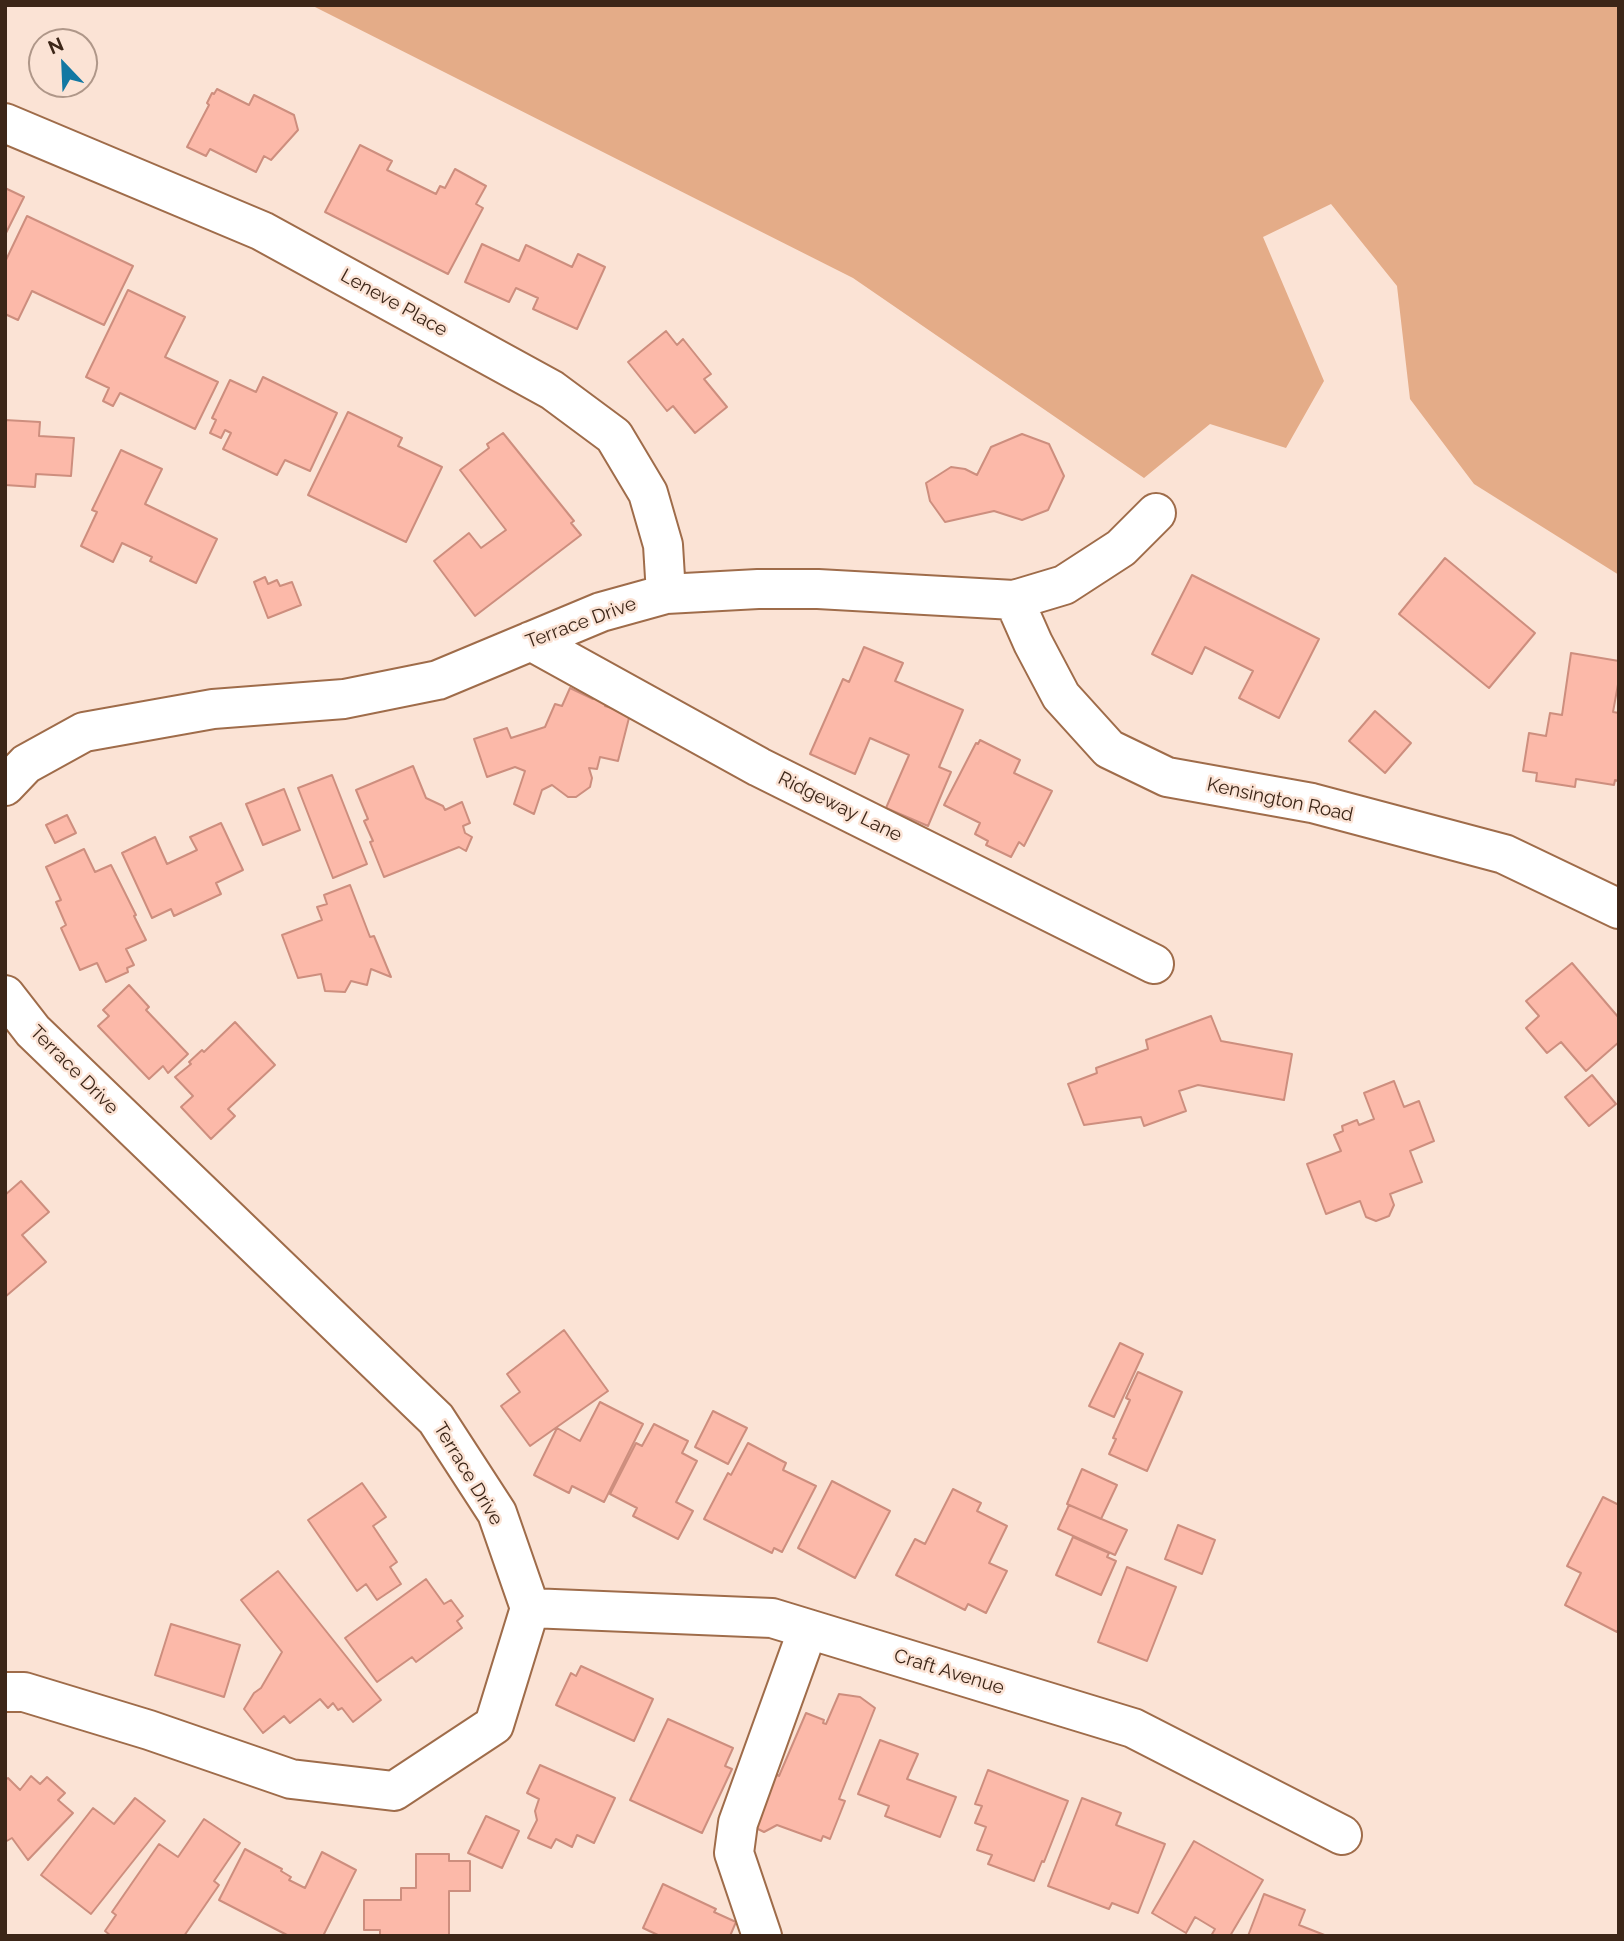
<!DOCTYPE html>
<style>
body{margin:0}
#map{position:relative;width:1624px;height:1941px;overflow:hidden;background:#fbe3d5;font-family:Raleway,sans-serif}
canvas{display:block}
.frame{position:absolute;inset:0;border:7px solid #3c2618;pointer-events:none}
.north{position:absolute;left:28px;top:28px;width:70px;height:70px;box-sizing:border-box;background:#fbe3d5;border:2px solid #af9789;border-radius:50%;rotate:337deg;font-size:19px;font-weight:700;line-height:28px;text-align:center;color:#3c2618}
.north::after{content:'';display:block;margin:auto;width:24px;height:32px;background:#1278a3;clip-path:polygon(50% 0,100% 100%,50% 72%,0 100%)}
</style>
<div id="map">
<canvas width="1624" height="1941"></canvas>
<div class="frame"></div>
<div class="north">N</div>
</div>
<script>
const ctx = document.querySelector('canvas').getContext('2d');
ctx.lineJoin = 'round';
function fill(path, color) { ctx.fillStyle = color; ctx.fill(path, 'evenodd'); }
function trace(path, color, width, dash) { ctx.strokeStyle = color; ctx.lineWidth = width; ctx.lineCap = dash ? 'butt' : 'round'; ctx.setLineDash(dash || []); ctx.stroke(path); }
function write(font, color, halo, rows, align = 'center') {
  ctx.font = font + ' Raleway,sans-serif'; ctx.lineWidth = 5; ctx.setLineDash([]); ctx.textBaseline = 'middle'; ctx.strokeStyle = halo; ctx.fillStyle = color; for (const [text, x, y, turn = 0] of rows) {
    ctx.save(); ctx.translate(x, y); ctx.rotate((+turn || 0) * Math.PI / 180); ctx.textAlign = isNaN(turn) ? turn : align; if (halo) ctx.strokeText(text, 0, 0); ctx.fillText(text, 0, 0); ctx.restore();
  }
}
const forest = new Path2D(`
 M 311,5 L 1619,5 L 1619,575 L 1474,484 L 1410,399 L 1397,286 L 1331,204 L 1263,237 L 1324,381 L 1286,448 L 1210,424 L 1144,478 L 853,278 Z`);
const building = new Path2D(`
 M 217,89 L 249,105 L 254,95 L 294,115 L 298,130 L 271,160 L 264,156 L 256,172 L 210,149 L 206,156 L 187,147 L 209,105 L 207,103 L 212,93 L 214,94 Z
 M 360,145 L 392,161 L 387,170 L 436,194 L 440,186 L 445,188 L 455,169 L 486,186 L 476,204 L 483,208 L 448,274 L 325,212 Z
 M 5,188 L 24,197 L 5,235 Z
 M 27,216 L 133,266 L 104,325 L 32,291 L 18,320 L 5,314 L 5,262 Z
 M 482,244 L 519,261 L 526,245 L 572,267 L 578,254 L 605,267 L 577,329 L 533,309 L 538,298 L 516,288 L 509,302 L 465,282 Z
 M 128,290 L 185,317 L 165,357 L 218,382 L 195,429 L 120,393 L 113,406 L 103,401 L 109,388 L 86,377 Z
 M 666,331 L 677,345 L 683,339 L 711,374 L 704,379 L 727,407 L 695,433 L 673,406 L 667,411 L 628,362 Z
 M 263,377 L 337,413 L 310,471 L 285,460 L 277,475 L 223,449 L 231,433 L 225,430 L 221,438 L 210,433 L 216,420 L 212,418 L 230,380 L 256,392 Z
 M 348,412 L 402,438 L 398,446 L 442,467 L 406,542 L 308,495 Z
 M 5,420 L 40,422 L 39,436 L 74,438 L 71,476 L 36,474 L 35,487 L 5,485 Z
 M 503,433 L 574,521 L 571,523 L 581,535 L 475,616 L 434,561 L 469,533 L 481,548 L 506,530 L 460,470 L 489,448 L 487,444 Z
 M 1022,434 L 1049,444 L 1064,476 L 1048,510 L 1022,520 L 994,511 L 945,522 L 930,501 L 926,483 L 951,467 L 965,469 L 977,475 L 991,447 Z
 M 121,450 L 162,469 L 145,504 L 217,539 L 196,583 L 150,561 L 152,557 L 122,543 L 113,562 L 81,546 L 97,512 L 92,510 Z
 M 1445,558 L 1535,633 L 1489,688 L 1399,614 Z
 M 1192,575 L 1319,639 L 1279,718 L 1239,698 L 1253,671 L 1205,647 L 1192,674 L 1152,654 Z
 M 265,577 L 268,584 L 277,580 L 280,586 L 292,582 L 301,605 L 268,618 L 254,582 Z
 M 864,647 L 903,663 L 895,681 L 963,710 L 939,767 L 951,772 L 928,826 L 886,808 L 909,755 L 870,738 L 855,774 L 810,754 L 843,679 L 849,682 Z
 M 1571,653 L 1619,661 L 1619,679 L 1613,712 L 1619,713 L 1619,781 L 1615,780 L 1614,785 L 1576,779 L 1575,787 L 1536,781 L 1537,773 L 1523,771 L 1529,733 L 1546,736 L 1550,713 L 1562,715 Z
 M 570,688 L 593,699 L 594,696 L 607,702 L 605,706 L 630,714 L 618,761 L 600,757 L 597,769 L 589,768 L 592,778 L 590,787 L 576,797 L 568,797 L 552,785 L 542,790 L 534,814 L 514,804 L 525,771 L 515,767 L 487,777 L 474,739 L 507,728 L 511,738 L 545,727 L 555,704 L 562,706 Z
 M 1375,711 L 1411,743 L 1385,773 L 1349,741 Z
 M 980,740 L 1020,760 L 1014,773 L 1052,791 L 1024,846 L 1019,842 L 1011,857 L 986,845 L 988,841 L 975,834 L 980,823 L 944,805 L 976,743 L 978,744 Z
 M 413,766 L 426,798 L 443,806 L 445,810 L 462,802 L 470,823 L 463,826 L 465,833 L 472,837 L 466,851 L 459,847 L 384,877 L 370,842 L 373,841 L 364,821 L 368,819 L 356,790 Z
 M 332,775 L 367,864 L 333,878 L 298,788 Z
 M 284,789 L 300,830 L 263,845 L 246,804 Z
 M 67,815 L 76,833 L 55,843 L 46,825 Z
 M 221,823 L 243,870 L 216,883 L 221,894 L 174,916 L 171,909 L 152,918 L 122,853 L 155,837 L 167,864 L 197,850 L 190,837 Z
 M 84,849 L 95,872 L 111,865 L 136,915 L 134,916 L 146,940 L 126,949 L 134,965 L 127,968 L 128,972 L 106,982 L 97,963 L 80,970 L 61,928 L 66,925 L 56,902 L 61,900 L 46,867 Z
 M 350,885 L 370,937 L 374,936 L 391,977 L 371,969 L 367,985 L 351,981 L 345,992 L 325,991 L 321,974 L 298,978 L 282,935 L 322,920 L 317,907 L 327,904 L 324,895 Z
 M 1572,963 L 1619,1018 L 1619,1042 L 1586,1071 L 1561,1042 L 1547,1053 L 1526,1028 L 1539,1016 L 1526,1001 Z
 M 129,985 L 149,1007 L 146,1010 L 188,1054 L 168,1073 L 163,1066 L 149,1079 L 98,1026 L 109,1016 L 103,1010 Z
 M 1211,1016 L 1221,1041 L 1292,1054 L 1284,1100 L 1198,1085 L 1179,1091 L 1186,1111 L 1144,1126 L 1141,1117 L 1084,1125 L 1068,1084 L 1097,1073 L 1096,1068 L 1148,1049 L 1146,1040 Z
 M 235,1022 L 275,1065 L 228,1109 L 235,1116 L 211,1139 L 181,1107 L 193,1096 L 175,1077 L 191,1064 L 189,1062 L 202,1050 L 204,1052 Z
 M 1592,1075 L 1616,1104 L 1589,1126 L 1565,1097 Z
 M 1394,1081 L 1404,1107 L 1419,1101 L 1434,1141 L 1410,1151 L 1422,1182 L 1390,1194 L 1394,1205 L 1389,1216 L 1376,1221 L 1366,1217 L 1360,1201 L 1326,1214 L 1307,1164 L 1341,1151 L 1334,1135 L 1343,1131 L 1342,1126 L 1357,1120 L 1359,1125 L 1374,1119 L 1364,1093 Z
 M 21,1181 L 49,1212 L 22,1235 L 46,1262 L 5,1297 L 5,1195 Z
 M 564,1330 L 608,1391 L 530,1446 L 501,1406 L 520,1392 L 507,1374 Z
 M 1120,1343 L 1143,1354 L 1114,1417 L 1089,1406 Z
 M 1138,1372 L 1182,1392 L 1147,1471 L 1109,1454 L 1116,1439 L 1113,1438 L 1130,1400 L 1126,1398 Z
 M 600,1402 L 643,1424 L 604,1502 L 572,1486 L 569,1493 L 534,1475 L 557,1428 L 580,1441 Z
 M 713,1411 L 747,1428 L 728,1464 L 695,1447 Z
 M 654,1424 L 688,1441 L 682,1453 L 697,1461 L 676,1502 L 693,1511 L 678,1539 L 633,1516 L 637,1508 L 610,1494 L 636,1443 L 642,1446 Z
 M 748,1443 L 786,1463 L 783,1470 L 816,1486 L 782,1552 L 774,1548 L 772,1553 L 704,1519 L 728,1473 L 731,1475 Z
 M 1082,1469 L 1117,1485 L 1101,1519 L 1067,1504 Z
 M 832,1481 L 890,1511 L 855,1578 L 798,1548 Z
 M 362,1483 L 386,1517 L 373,1526 L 397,1562 L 390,1567 L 401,1584 L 377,1600 L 366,1584 L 357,1591 L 308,1520 Z
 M 953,1489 L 981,1503 L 977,1511 L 1007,1526 L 989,1563 L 1007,1571 L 986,1613 L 968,1604 L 965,1610 L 896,1575 L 915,1539 L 925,1544 Z
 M 1603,1497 L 1617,1504 L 1619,1502 L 1619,1628 L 1617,1632 L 1565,1605 L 1581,1573 L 1567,1566 Z
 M 1069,1505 L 1127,1530 L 1115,1555 L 1058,1529 Z
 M 1178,1525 L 1215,1540 L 1202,1574 L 1165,1559 Z
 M 1073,1537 L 1109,1553 L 1107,1557 L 1116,1561 L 1101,1595 L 1056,1575 Z
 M 1127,1567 L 1176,1587 L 1147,1661 L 1098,1642 Z
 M 278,1571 L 381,1700 L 353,1722 L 342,1708 L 338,1710 L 333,1703 L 328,1708 L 320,1699 L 290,1723 L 284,1716 L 263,1733 L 244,1709 L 254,1693 L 261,1688 L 282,1652 L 241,1600 Z
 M 426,1579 L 444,1604 L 451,1600 L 463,1616 L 457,1621 L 462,1628 L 416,1662 L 412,1657 L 377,1682 L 345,1638 Z
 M 171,1624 L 240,1645 L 224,1697 L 155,1675 Z
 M 581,1666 L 653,1699 L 634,1741 L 556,1705 L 571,1673 L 576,1676 Z
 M 839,1694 L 860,1697 L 875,1708 L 839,1799 L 845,1801 L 830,1839 L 823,1836 L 821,1841 L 777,1825 L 764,1832 L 754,1827 L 771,1772 L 779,1776 L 806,1713 L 824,1720 L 823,1723 L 826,1724 Z
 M 668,1719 L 733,1748 L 725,1766 L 732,1769 L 702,1833 L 630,1800 Z
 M 880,1740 L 918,1754 L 907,1779 L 956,1797 L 940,1837 L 885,1816 L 889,1806 L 858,1794 Z
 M 540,1765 L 615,1798 L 594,1843 L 577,1835 L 572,1847 L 556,1839 L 551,1848 L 528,1838 L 537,1820 L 535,1811 L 539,1799 L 527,1793 Z
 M 988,1770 L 1068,1801 L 1044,1862 L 1042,1861 L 1034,1881 L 988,1864 L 992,1855 L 977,1850 L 986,1827 L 975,1823 L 982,1806 L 975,1804 Z
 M 31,1776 L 40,1784 L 47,1777 L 65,1793 L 58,1800 L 73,1813 L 28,1860 L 12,1838 L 5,1842 L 5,1780 L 8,1778 L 20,1790 Z
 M 135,1798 L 165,1821 L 91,1914 L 41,1875 L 93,1808 L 114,1824 Z
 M 1082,1798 L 1121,1813 L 1116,1825 L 1165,1844 L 1138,1913 L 1112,1903 L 1109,1909 L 1048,1886 Z
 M 486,1816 L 519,1831 L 502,1868 L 468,1853 Z
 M 204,1819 L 240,1843 L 214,1881 L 219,1885 L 184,1936 L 111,1936 L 105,1931 L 116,1915 L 112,1912 L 159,1844 L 178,1857 Z
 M 1194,1841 L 1263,1880 L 1230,1936 L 1211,1936 L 1215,1929 L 1195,1917 L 1186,1933 L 1152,1913 Z
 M 245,1849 L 282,1869 L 281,1871 L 291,1877 L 289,1880 L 305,1888 L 322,1852 L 356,1870 L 323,1936 L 289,1936 L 219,1900 Z
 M 416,1854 L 449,1854 L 449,1861 L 470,1861 L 470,1891 L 449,1891 L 449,1936 L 380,1936 L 380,1930 L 364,1930 L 364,1900 L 401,1900 L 401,1888 L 416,1888 Z
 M 663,1884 L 716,1909 L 714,1912 L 736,1922 L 730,1936 L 660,1936 L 643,1928 Z
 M 1264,1894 L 1305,1910 L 1299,1925 L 1327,1936 L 1248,1936 Z`);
const minor = new Path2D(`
 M 5,123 L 262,231 L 552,390 L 614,436 L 648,493 L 663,545 L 666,594
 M 1014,600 L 1033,643 L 1061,696 L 1109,749 L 1167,777 L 1312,803 L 1504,854 L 1619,909
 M 531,641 L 759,767 L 1154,964
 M 5,786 L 26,764 L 84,732 L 213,709 L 344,699 L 438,680 L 601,612 L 666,594 L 758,589 L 818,589 L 1014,600 L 1064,585 L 1121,548 L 1156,513
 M 5,995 L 33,1031 L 436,1419 L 497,1513 L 530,1608 L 494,1725 L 394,1791 L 291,1779 L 149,1730 L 24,1692 L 5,1692
 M 530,1608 L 772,1618 L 1133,1728 L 1342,1835
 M 762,1936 L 734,1853 L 738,1823 L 808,1629`);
const streetNames = [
 ["Leneve Place",394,303,29],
 ["Terrace Drive",581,623,-20],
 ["Kensington Road",1280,800,12],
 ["Ridgeway Lane",840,807,26],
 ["Terrace Drive",74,1070,45],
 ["Terrace Drive",468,1474,59],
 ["Craft Avenue",949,1672,17]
];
fill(forest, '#e4ac88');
fill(building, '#fcb9a9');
trace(building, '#cd8e7e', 2);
trace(minor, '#9f6c4a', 42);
trace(minor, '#fff', 38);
write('19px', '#3c2618', '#fbe3d5', streetNames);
</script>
